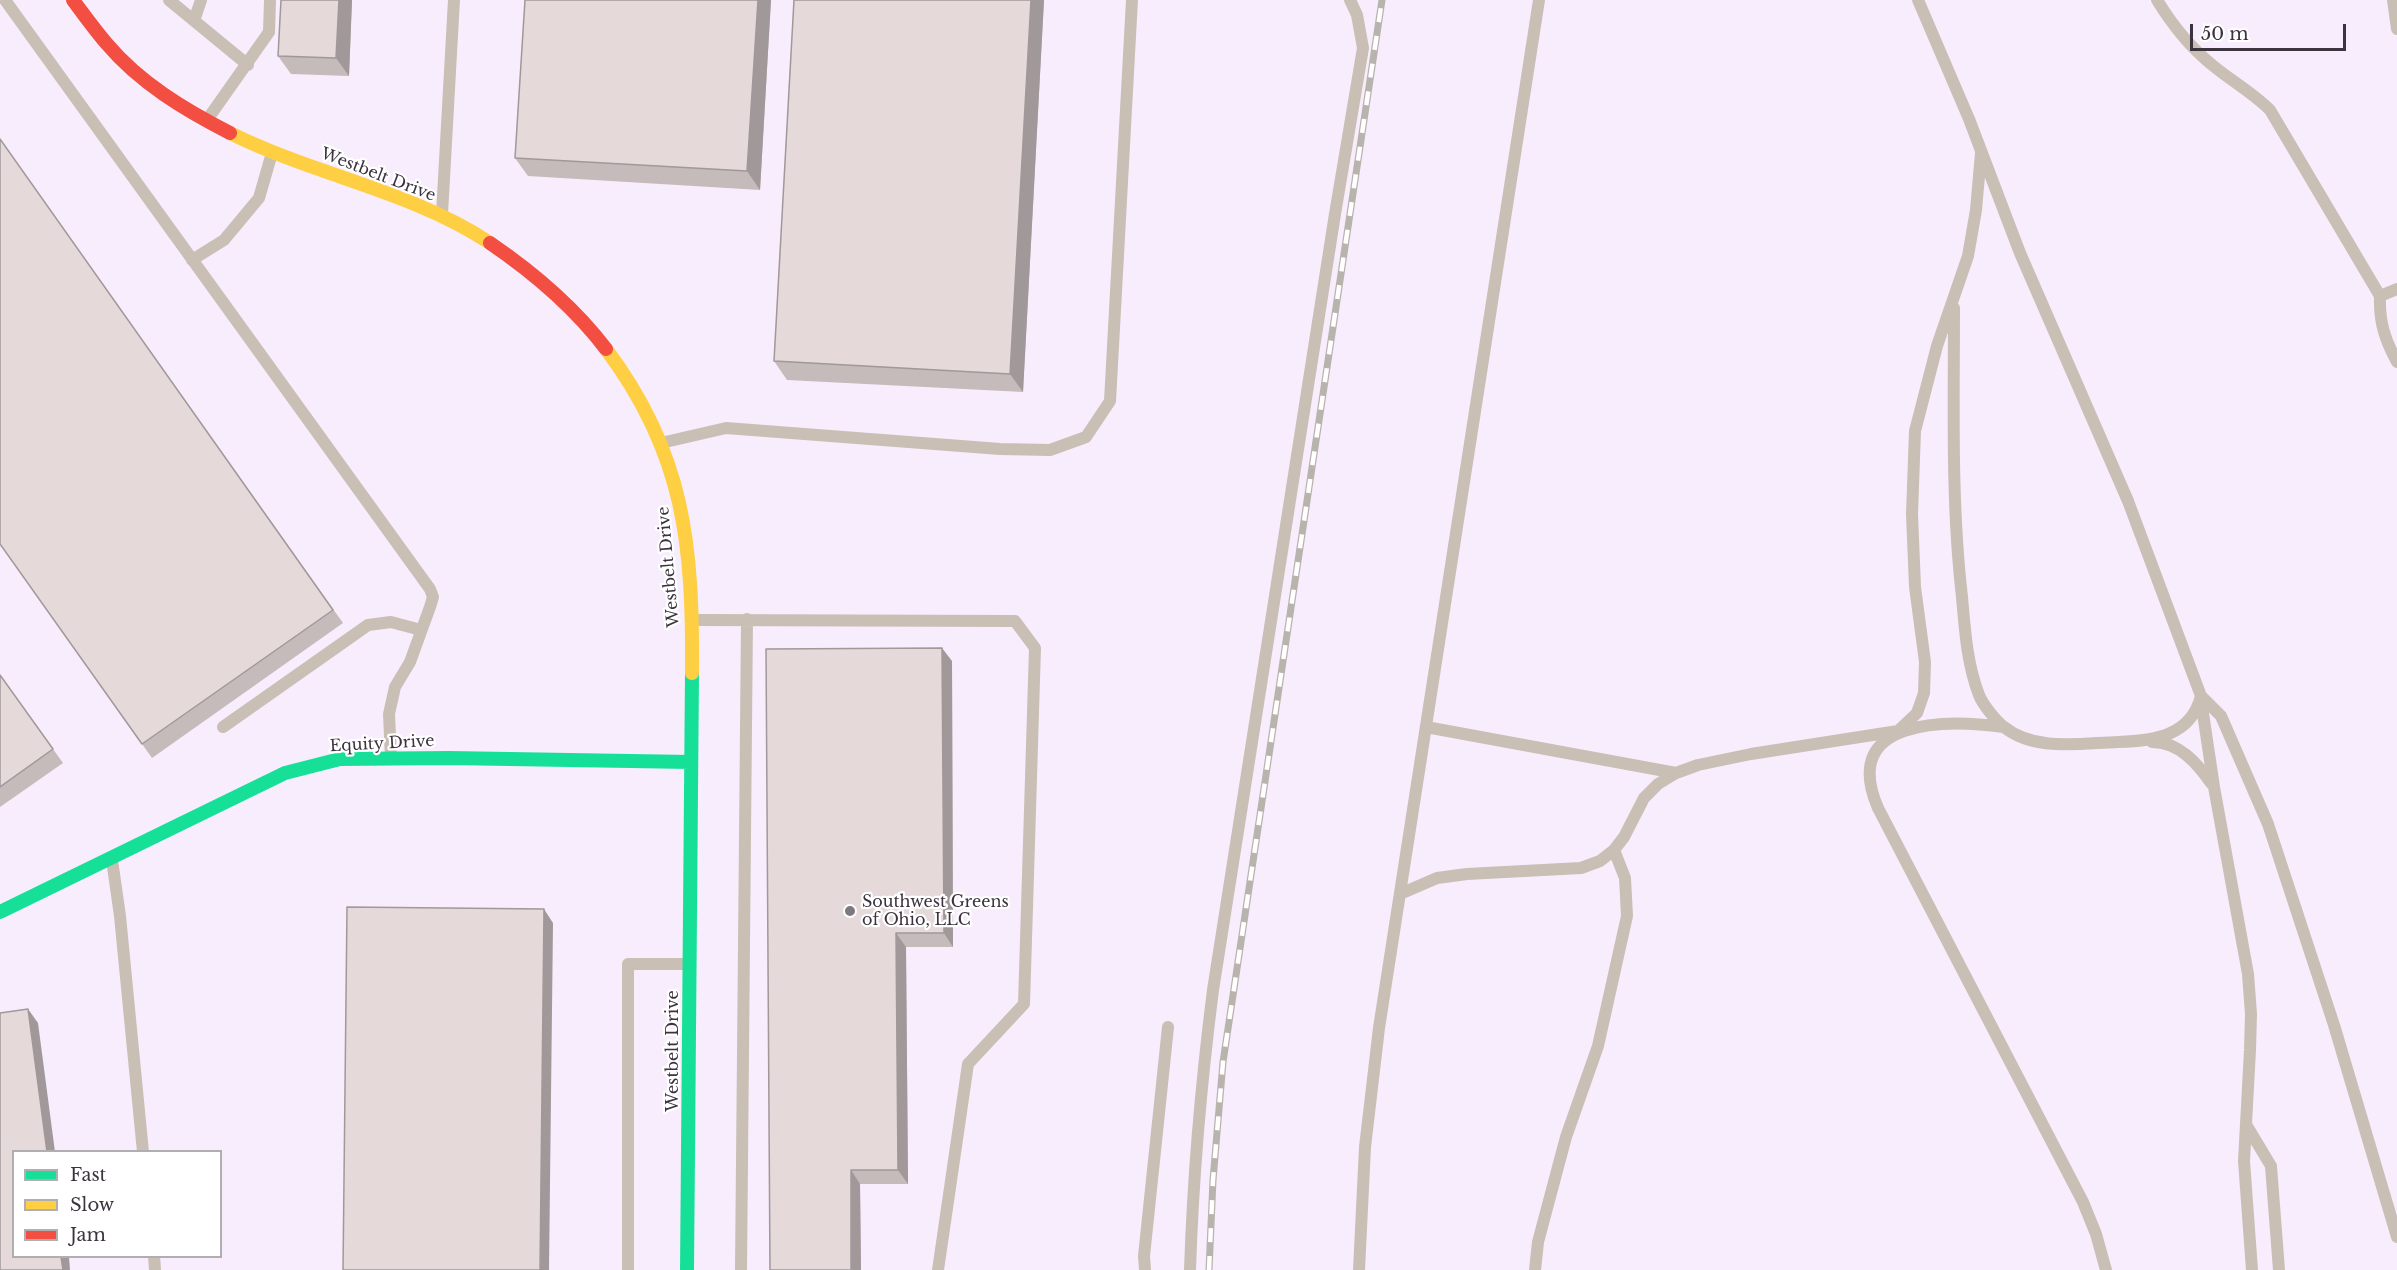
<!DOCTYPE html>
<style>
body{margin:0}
#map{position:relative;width:2397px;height:1270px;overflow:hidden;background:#faf8fb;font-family:"Libre Baskerville",serif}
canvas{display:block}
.legend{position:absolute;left:12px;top:1150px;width:210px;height:108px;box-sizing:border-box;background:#fff;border:2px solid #b1aeb2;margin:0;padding:8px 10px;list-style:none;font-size:18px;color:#3b343e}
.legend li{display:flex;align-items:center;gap:12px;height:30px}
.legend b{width:30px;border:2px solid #b1aeb2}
.scale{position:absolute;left:2190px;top:24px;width:156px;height:27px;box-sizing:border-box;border:3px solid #3b343e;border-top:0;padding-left:8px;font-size:18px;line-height:21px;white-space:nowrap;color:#3b343e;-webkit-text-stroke:4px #fff;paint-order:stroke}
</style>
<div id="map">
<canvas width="2397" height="1270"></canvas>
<ul class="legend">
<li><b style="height:8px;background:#16e098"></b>Fast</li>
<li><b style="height:8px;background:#ffcf43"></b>Slow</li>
<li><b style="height:8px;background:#f24e42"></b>Jam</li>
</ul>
<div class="scale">50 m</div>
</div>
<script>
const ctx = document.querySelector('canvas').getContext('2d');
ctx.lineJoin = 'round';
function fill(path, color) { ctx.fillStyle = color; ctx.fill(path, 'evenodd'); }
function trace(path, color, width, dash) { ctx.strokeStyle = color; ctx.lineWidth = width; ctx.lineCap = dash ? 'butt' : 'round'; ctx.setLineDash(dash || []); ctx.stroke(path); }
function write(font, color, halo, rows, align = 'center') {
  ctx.font = font + ' "Libre Baskerville",serif'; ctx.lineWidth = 4.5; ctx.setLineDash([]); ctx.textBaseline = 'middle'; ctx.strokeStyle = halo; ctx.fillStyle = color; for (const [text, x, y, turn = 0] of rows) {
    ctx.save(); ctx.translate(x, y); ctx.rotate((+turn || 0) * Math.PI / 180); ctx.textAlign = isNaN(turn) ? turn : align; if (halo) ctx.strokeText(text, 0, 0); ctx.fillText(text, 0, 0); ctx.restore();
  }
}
const built = new Path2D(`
 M 0,0 L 2397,0 L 2397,1270 L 0,1270 ZM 14,1152 L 220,1152 L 220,1256 L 14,1256 Z`);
const lane = new Path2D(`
 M 5,0 L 430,589 L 433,597 L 430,607 L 410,662 L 395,687 L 389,714 L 391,759
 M 169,0 L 248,65
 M 1918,0 L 1969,119 L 2020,253 L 2128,501 L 2201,696 L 2221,716 L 2268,824 L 2334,1025 L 2397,1237
 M 2157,0 C 2171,23 2190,47 2211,64 C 2231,81 2251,91 2270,110 L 2380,296
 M 2393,0 L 2397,29
 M 194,21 L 201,0
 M 207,120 L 269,32 L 270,0
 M 442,214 L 454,0
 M 192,260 L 224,240 L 259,198 L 272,153
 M 2397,289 L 2380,296 C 2379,322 2385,340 2397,362
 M 1954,308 C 1954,404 1951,502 1962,597 C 1965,631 1967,664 1979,695 C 1983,705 1996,721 2004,727 C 2035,752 2082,743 2118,742 C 2154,741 2191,736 2201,696
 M 661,443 L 726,428 L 1000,449 L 1050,450 L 1086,437 L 1110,401 L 1132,0
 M 693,620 L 1015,621 L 1035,648 L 1024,1004 L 968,1064 L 938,1270
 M 2201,700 L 2214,787 L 2248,974 L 2251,1014 L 2250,1050 L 2244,1161 L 2252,1270
 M 223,727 L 368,625 L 391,622 L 421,630
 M 1426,727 L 1676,773
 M 2004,727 C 1946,719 1839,718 1878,808 L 2083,1202 L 2096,1234 L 2106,1270
 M 2152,742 C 2179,742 2197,763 2211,783
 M 112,860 L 120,916 L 143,1152
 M 1400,894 L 1437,878 L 1467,874 L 1581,868 L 1600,861 L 1614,850 L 1624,837 L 1644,798 L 1658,784 L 1676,773 L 1698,765 L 1751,754 L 1898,731 L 1917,713 L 1924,693 L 1925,662 L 1915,587 L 1912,514 L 1915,431 L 1937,346 L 1968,256 L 1976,210 L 1981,153
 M 2247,1126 L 2271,1166 L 2279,1270
 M 154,1256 L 155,1270
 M 628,1270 L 628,964 L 688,964
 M 741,1270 L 747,619
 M 1145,1270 L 1144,1256 L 1168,1027
 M 1190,1270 C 1193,1176 1201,1084 1213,990 L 1335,214 L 1363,48 L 1357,15 L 1350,0
 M 1359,1270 L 1365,1147 L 1379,1028 L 1539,0
 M 1535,1270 L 1538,1242 L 1566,1137 L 1598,1046 L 1627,916 L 1625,878 L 1614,850`);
const fast = new Path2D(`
 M 0,912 L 285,773 L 340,759 L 449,758 L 691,762
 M 687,1270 L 692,673`);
const slow = new Path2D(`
 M 230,133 C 314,175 412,191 490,243
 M 606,349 C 685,454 693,546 692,673`);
const jam = new Path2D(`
 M 73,0 C 84,15 95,30 107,44 C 140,83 185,110 230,133
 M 490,243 C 534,273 574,307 606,349`);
const rail = new Path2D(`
 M 1209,1270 L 1213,1180 L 1223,1062 L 1382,0`);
const wall = new Path2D(`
 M 281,0 L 352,0 L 349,76 L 291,74 L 278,56 Z
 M 525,0 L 771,0 L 760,190 L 528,176 L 515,158 Z
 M 794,0 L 1044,0 L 1023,392 L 787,380 L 774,361 Z
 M 0,139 L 343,623 L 152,758 L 0,544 Z
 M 766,649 L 952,661 L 953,947 L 906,947 L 908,1184 L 860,1184 L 861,1270 Z
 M 0,675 L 63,763 L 0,807 Z`);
const shadedWall = new Path2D(`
 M 339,0 L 352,0 L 349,76 L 336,58 Z
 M 758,0 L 771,0 L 760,190 L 747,171 Z
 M 1031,0 L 1044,0 L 1023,392 L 1010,374 Z
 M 942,648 L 952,661 L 953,947 L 944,933 Z
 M 544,909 L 553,923 L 549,1270 L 540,1270 Z
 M 896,933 L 906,947 L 908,1184 L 898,1170 Z
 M 28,1009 L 38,1023 L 55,1152 L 47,1152 Z
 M 851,1170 L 860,1184 L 861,1270 L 851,1270 Z
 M 61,1257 L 69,1257 L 70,1270 L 63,1270 Z`);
const building = new Path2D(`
 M 281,0 L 339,0 L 336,58 L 278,56 Z
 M 525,0 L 758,0 L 747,171 L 515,158 Z
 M 794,0 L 1031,0 L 1010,374 L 774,361 Z
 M 0,139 L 333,610 L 142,744 L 0,544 Z
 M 942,648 L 944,933 L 896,933 L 898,1170 L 851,1170 L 851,1270 L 770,1270 L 766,649 Z
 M 0,675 L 53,749 L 0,787 Z
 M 347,907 L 544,909 L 540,1270 L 343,1270 Z
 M 28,1009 L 47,1152 L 14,1152 L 14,1257 L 61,1257 L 63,1270 L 0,1270 L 0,1013 Z`);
const markers = [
 [850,911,6,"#7e7980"]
];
const streetNames = [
 ["Westbelt Drive",378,175,21],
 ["Westbelt Drive",669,567,-95],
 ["Equity Drive",382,744,-3],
 ["Westbelt Drive",673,1051,-90]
];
const poiNames = [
 ["Southwest Greens",862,902],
 ["of Ohio, LLC",862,920]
];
fill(built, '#f8edfd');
trace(lane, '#c9bfb5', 12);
trace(fast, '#16e098', 14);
trace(slow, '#ffcf43', 14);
trace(jam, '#f24e42', 14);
trace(rail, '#b9b3ae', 7);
trace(rail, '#fff', 4.5, [14]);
fill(wall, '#c5bbbb');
fill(shadedWall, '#a09899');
fill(building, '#e5d9da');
trace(building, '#a09899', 1.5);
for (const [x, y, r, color] of markers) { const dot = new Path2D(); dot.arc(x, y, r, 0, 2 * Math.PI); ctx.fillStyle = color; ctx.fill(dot); trace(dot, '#fff', 2); }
write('16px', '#3b343e', '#fff', streetNames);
write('16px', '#3b343e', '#fff', poiNames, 'left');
</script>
